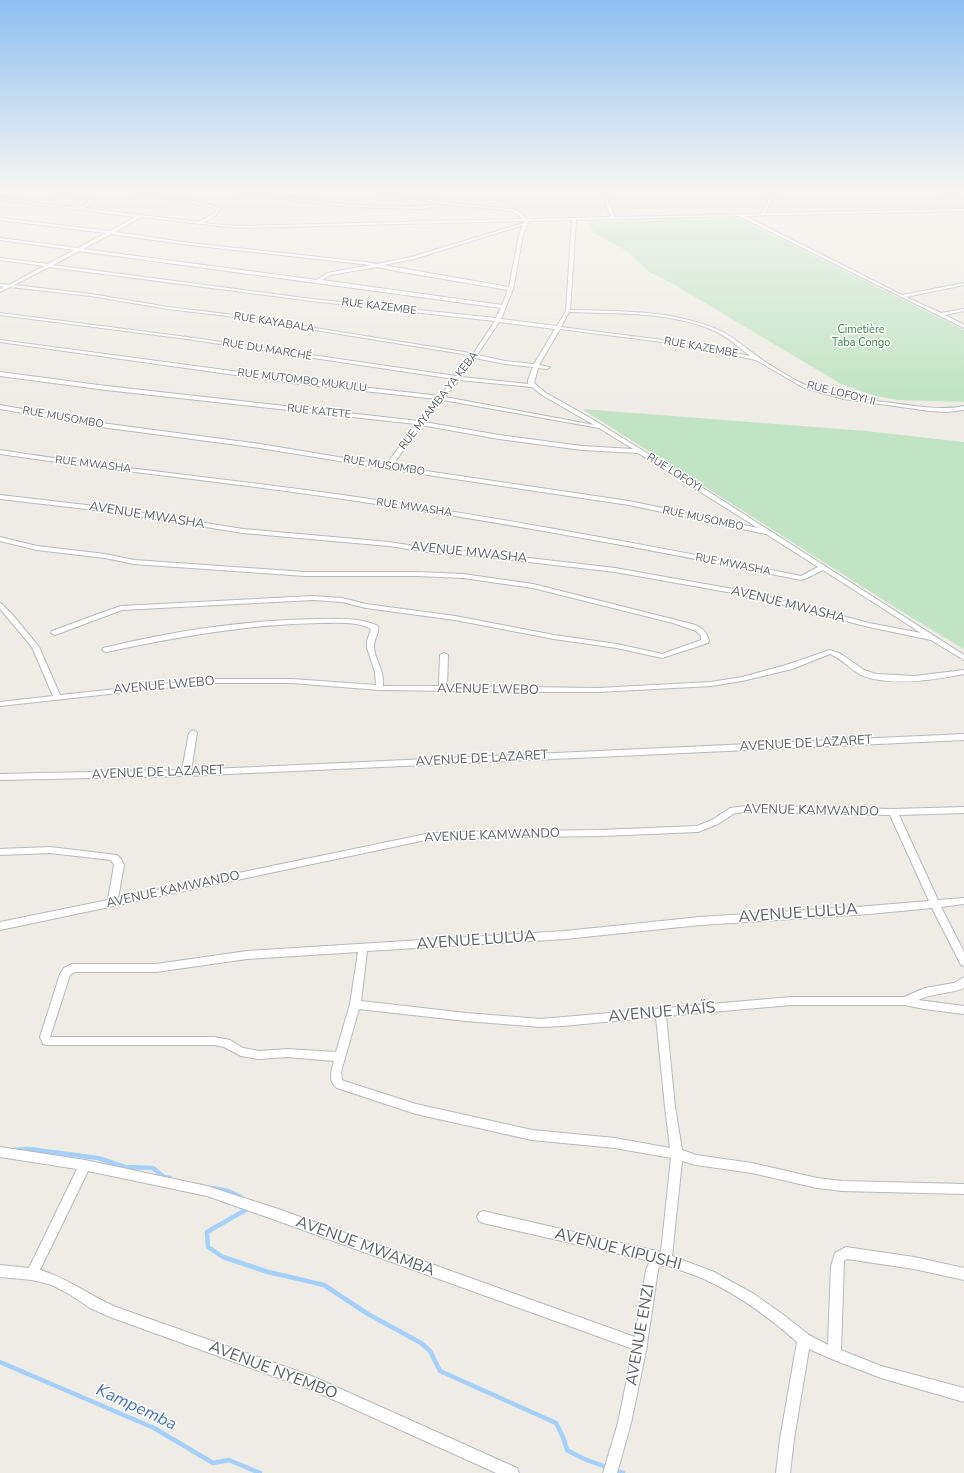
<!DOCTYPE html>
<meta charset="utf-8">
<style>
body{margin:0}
canvas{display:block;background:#eeece4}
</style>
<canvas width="964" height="1473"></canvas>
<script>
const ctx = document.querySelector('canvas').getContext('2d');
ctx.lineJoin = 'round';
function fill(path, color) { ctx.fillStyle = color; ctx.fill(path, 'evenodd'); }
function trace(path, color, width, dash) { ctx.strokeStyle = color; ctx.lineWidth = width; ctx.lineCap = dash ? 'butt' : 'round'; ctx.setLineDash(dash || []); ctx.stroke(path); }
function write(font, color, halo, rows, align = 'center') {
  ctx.font = font + ' "Nunito Sans",sans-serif'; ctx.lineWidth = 3; ctx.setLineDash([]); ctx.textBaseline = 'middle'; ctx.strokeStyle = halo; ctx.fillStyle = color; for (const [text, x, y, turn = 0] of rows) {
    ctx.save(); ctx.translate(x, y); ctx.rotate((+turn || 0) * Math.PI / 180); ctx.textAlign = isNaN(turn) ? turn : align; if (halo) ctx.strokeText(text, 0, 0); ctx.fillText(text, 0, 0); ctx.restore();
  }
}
const green = new Path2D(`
 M 737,218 L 964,330 L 964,402 L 898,400 L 872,395 L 841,384 L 675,285 L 649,272 L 627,251 L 595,234 L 588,223 Z
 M 582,409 L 866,431 L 964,442 L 964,649 L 909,616 Z`);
const stream = new Path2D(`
 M 13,1150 L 29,1149 L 98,1158 L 125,1167 L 153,1168 L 164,1177 L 170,1178
 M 213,1188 L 228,1191 L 241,1197
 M 249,1208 L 207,1232 L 208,1247 L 223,1257 L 268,1272 L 324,1285 L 368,1314 L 421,1343 L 430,1351 L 440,1371 L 556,1423 L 563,1437 L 567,1450 L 584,1459 L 609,1468
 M 0,1362 L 154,1428 L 213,1463 L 229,1460 L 260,1473
 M 614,1470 L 623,1473`);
const minor = new Path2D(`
 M 43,189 L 48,189 L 83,196 L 95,202 L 84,208 L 198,222 L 213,214 L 217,209 L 210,207 L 122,189 L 127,189 L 212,205 L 221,209 L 215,216 L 203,223 L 237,226 L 523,219 L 512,211 L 443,204 L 372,190 L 370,189 L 443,202 L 513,209 L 521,213 L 527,219 L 611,217 L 600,189 L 604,189 L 615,217 L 761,214 L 774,189 L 778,189 L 765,213 L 964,209 L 964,211 L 745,216 L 902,295 L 964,283 L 964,285 L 906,297 L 941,313 L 964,309 L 964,311 L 945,315 L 964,325 L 964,328 L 739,216 L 576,220 L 570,310 C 619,311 668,310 714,328 C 730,334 743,346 757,356 C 769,365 782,372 795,380 C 824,396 859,399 892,403 C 916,406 940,411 964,406 L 964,410 L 947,412 L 930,411 L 844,399 L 804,388 L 756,360 L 678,344 L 560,329 L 539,365 L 550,367 L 547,369 L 538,368 L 534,383 L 546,393 L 592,419 L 703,488 L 964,655 L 964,660 L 931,640 L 869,627 L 750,596 L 615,572 L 486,557 L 434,553 L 389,546 L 243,533 L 112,512 L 0,499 L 0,495 L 112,508 L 243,529 L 389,542 L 434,549 L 486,553 L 615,568 L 750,592 L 869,623 L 921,633 L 823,570 L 807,578 L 801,580 C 649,549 497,521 343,499 C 229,482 114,471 0,454 L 0,450 C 114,468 229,479 343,495 C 497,517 649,545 801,576 L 818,567 L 766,534 L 629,505 L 388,469 L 260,448 L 101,427 L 0,409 L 0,405 L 101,423 L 260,444 L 386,465 L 416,424 L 106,390 L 0,376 L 0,372 L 106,386 L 419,421 L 437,399 L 300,384 L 0,342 L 0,340 L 300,380 L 440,396 L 454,379 L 187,339 L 0,315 L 0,313 L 187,337 L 456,376 L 471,357 L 463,354 L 235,317 L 168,309 L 91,296 L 10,287 L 0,292 L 0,289 L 4,287 L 0,286 L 0,284 L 9,285 L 44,266 L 0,260 L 0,258 L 48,264 L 74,250 L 0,240 L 0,238 L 78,248 L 106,233 L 0,220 L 0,218 L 110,231 L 136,217 L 0,200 L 0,198 L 79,208 L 90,202 L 81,198 ZM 141,217 L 237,228 L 525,221 L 524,223 L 411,257 L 377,264 L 366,262 L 190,243 L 115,232 ZM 572,220 L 566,311 L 557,326 L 501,319 L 513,289 L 523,235 L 529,221 ZM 523,225 L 519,235 L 509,287 L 383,265 L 414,259 ZM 111,234 L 190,245 L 371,265 L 327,273 L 317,280 L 83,249 ZM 79,251 L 501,308 L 496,318 L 312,299 L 53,265 ZM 49,267 L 312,301 L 495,321 L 473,354 L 464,352 L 235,315 L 168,307 L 91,294 L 14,285 ZM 377,267 L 402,272 L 508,290 L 502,305 L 322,280 L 330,275 ZM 569,312 C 617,314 670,311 715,331 C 728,337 739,347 750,356 L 678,342 L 561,327 ZM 499,322 L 555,329 L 534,364 L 505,361 L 477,355 ZM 475,358 L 505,364 L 533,367 L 528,380 L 528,384 L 461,377 ZM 459,380 L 532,387 L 542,395 L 594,425 L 445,397 ZM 443,400 L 599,428 L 633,449 L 582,446 L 499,435 L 424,422 ZM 421,425 L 499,439 L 582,450 L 638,453 L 758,528 L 629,501 L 392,466 Z
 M 228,189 L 234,189 C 284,198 335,205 387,206 C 404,206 422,208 439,204 L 441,205 L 422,209 L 352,207 L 291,200 Z
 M 961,189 L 964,189 L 964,190 L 947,196 L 944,195 Z
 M 0,537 L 37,546 L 105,554 L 134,560 L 305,572 L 417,572 L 463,574 L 533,584 L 692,624 C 701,627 707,631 709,641 L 708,643 L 662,658 L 617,648 L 554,639 L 455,620 L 366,608 L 342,602 L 313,600 L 122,610 L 55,635 L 51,633 L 52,631 L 98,614 L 121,606 L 313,596 L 342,598 L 366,604 L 455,616 L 554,635 L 617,644 L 662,654 L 701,640 L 701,636 L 696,631 L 673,623 L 533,588 L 463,578 L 417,576 L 305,576 L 134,564 L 105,558 L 37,550 L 0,541 Z
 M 0,603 L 2,604 L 11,613 L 39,647 L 60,695 L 209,679 L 292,679 L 376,685 L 375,672 L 367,648 L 367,641 L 371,629 C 356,621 337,623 320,623 C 248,624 177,637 106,652 L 102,650 L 103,648 C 173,631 246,620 318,619 C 338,619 359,617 378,626 C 380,633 373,640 374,648 C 376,663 384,668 383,686 L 439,686 L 440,655 L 444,653 L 448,655 L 447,686 L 598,688 L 711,682 L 742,677 L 786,665 L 830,650 L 841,654 L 864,670 L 876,674 L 915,676 L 964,670 L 964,674 C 934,680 890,687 861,675 C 850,669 842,659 830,654 L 792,669 L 742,681 L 711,686 L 598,692 L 542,692 L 379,690 L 292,683 L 209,683 L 0,706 L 0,702 L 53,696 L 32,647 L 0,609 Z
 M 193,730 L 197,733 L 191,770 L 964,734 L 964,740 L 186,776 L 0,780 L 0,774 L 182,770 L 189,733 Z
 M 746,806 L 893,809 L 964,807 L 964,813 L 899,815 L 938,900 L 964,898 L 964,904 L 941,907 L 964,952 L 964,966 L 961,965 L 932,908 L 869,914 L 700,925 L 565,939 L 367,951 L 361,1001 L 466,1013 L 541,1019 L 791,997 L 904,997 L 925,988 L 954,983 L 964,977 L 964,988 C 949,994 933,993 918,1000 L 964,1006 L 964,1014 L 924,1009 L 905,1005 L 791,1005 L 666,1016 L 675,1107 L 682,1150 L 696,1155 L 752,1163 L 817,1178 L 842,1181 L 964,1184 L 964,1194 L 842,1191 L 817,1188 L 752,1173 L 696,1165 L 682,1161 L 672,1256 L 714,1272 L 754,1294 L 785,1316 L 809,1335 L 828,1345 L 831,1266 L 835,1253 L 846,1247 L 914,1257 L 964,1268 L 964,1280 L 914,1269 L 847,1259 L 844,1261 L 841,1350 L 881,1366 L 964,1388 L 964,1402 L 881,1378 L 834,1360 L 809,1349 L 794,1439 L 790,1473 L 776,1473 L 780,1439 L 797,1342 C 770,1318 740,1296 706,1280 C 693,1274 679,1270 666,1265 L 659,1267 L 658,1270 L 647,1344 L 647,1346 L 631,1423 L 617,1473 L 603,1473 L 618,1423 L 633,1349 L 278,1221 L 207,1196 L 88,1171 L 40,1270 C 68,1278 90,1296 116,1307 L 314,1377 L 517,1468 L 519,1473 L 496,1473 L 312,1390 L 110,1317 L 90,1308 L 69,1294 L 52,1285 L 32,1280 L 0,1277 L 0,1265 L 29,1268 L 77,1169 L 0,1157 L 0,1147 L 85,1160 L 207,1186 L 278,1209 L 635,1337 L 646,1270 L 650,1261 L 483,1223 L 479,1221 L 477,1217 L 479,1213 L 483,1211 L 661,1252 L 671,1158 L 615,1148 L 532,1140 L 416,1114 L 337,1088 C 328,1081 331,1071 334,1061 L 287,1057 L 259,1059 L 241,1056 L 224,1047 L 214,1045 L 47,1045 L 43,1044 L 40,1037 L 60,974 L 64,968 L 72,964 L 156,964 L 247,951 L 565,931 L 700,917 L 869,906 L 929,901 L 890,815 L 746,812 L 735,813 L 718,824 L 698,832 L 601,836 L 450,838 L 426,840 L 0,930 L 0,922 L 108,900 L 114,865 L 111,860 L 50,853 L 0,855 L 0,849 L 50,847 L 117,855 L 121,859 L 124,865 L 118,898 L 426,834 L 450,832 L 601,830 L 697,826 L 712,820 L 730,808 ZM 358,952 L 350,1004 L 336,1052 L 287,1049 L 259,1051 L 243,1048 L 230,1040 L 214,1037 L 50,1037 L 70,975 L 74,972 L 156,972 L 247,959 ZM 359,1009 L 466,1021 L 541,1027 L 563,1026 L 656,1017 L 665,1107 L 670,1148 L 615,1138 L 532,1130 L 416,1104 L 344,1081 L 342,1080 L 341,1072 Z`);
const farStreetnames = [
 ["RUE KAZEMBE",379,307,7],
 ["RUE KAYABALA",274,323,9],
 ["RUE KAZEMBE",701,348,10],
 ["RUE DU MARCHÉ",267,350,9],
 ["RUE MUTOMBO MUKULU",302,381,7],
 ["RUE LOFOYI II",841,394,14],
 ["RUE MYAMBA YA KEBA",439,401,-52],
 ["RUE KATETE",319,412,6],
 ["RUE MUSOMBO",63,418,10],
 ["RUE MWASHA",93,465,7],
 ["RUE MUSOMBO",384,466,9],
 ["RUE LOFOYI",674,473,32],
 ["RUE MWASHA",414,508,8],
 ["RUE MUSOMBO",703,519,12],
 ["RUE MWASHA",733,565,11]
];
const farParknames = [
 ["Cimetière",861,330],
 ["Taba Congo",861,343]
];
const streetNames = [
 ["AVENUE MWASHA",147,516,9],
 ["AVENUE MWASHA",469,553,6],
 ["AVENUE MWASHA",788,605,14],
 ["AVENUE LWEBO",164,686,-5],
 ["AVENUE LWEBO",488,690,1],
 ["AVENUE DE LAZARET",806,744,-3],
 ["AVENUE DE LAZARET",482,759,-3],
 ["AVENUE DE LAZARET",158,773,-2],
 ["AVENUE KAMWANDO",811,811,1],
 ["AVENUE KAMWANDO",492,836,-2],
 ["AVENUE KAMWANDO",173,890,-12]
];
const nearStreetnames = [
 ["AVENUE LULUA",798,914,-4],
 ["AVENUE LULUA",476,941,-4],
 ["AVENUE MAÏS",662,1013,-5],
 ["AVENUE MWAMBA",365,1247,20],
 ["AVENUE KIPUSHI",618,1250,14],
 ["AVENUE ENZI",641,1335,-80],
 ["AVENUE NYEMBO",273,1371,21]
];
const nearWaternames = [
 ["Kampemba",136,1408,25]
];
fill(green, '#c1e4c4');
trace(stream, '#a6d0fc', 4.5);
trace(minor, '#b6b9bd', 2);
fill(minor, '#fff');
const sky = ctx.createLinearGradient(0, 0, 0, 395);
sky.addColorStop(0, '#8dbff0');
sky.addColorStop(0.48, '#f7f6f3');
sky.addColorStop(1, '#f7f6f300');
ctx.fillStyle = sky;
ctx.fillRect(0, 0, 964, 395);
write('11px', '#5c5f64', '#fff', farStreetnames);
write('11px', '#398642', '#fff', farParknames);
write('13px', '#5c5f64', '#fff', streetNames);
write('16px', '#5c5f64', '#fff', nearStreetnames);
write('italic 17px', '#4674b6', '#fff', nearWaternames);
</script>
